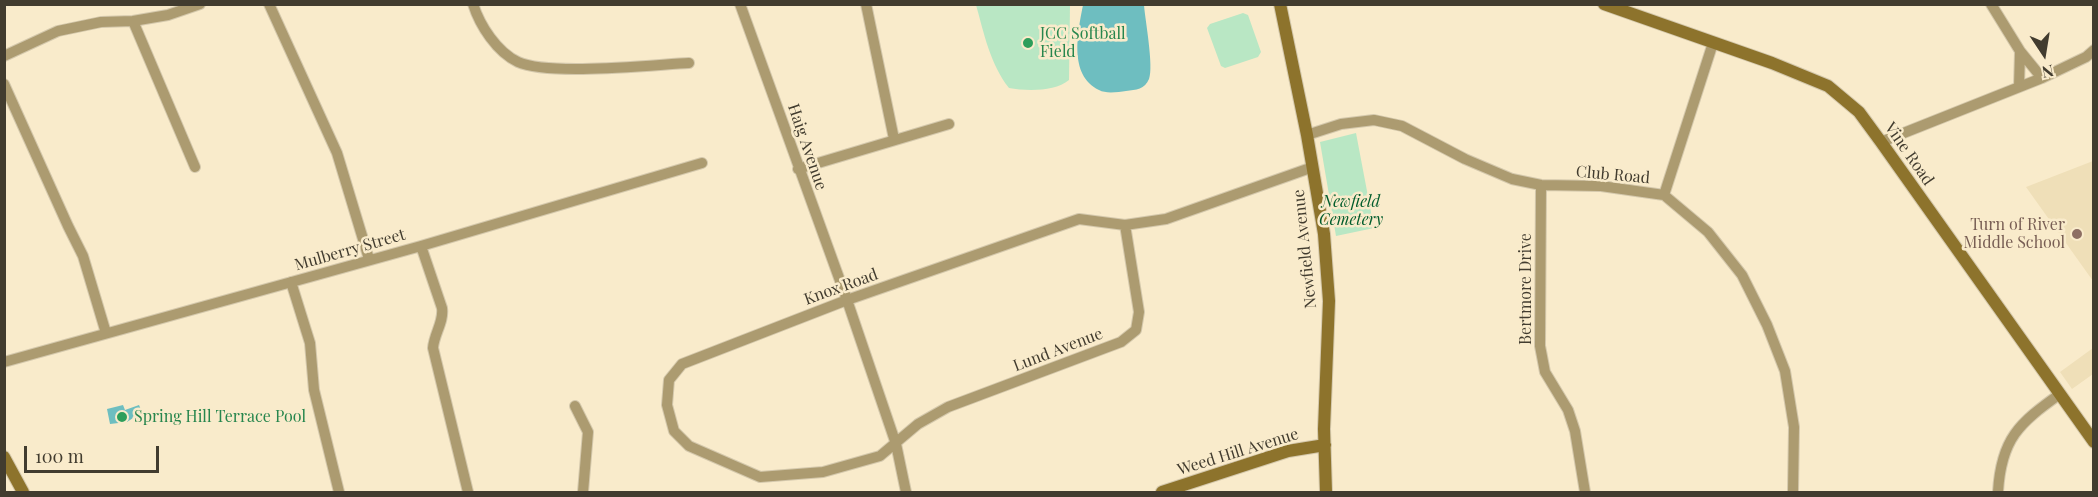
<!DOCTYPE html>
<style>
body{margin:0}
#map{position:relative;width:2098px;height:497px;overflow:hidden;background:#f9ebcb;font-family:"Playfair Display",serif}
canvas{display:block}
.frame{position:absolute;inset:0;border:6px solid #423c2f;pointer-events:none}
.north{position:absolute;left:2014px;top:24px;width:60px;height:60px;-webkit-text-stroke:4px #f9ebcb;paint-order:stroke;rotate:168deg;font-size:16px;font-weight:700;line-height:24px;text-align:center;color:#423c2f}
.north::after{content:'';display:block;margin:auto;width:21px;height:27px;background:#423c2f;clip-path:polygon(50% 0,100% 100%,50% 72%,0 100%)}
.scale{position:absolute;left:24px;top:446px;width:135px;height:27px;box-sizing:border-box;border:3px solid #423c2f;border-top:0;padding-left:8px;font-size:18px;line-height:21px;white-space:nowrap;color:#423c2f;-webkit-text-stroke:4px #f9ebcb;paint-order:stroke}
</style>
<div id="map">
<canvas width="2098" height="497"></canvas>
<div class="frame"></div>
<div class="north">N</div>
<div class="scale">100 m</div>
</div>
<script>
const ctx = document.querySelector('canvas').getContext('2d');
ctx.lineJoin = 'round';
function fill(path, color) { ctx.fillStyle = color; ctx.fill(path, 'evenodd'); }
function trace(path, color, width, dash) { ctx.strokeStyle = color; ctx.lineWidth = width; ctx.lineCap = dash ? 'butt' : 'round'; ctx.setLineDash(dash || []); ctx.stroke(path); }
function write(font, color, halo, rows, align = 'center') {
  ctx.font = font + ' "Playfair Display",serif'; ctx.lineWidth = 5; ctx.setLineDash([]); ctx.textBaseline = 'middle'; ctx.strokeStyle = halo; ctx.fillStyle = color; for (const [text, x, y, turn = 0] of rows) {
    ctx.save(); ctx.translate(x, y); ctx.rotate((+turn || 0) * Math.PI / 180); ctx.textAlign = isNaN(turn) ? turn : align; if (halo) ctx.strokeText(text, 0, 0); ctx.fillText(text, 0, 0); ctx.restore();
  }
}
const built = new Path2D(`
 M 2093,161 L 2094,161 L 2093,281 L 2026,187 Z
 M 2093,348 L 2093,374 L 2072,389 L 2060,372 Z`);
const green = new Path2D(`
 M 976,5 L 1070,5 L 1069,80 C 1055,92 1026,91 1009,88 C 990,64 984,33 976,5 Z
 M 1243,13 L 1248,15 L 1261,52 L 1258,57 L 1225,68 L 1221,66 L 1207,28 L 1210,24 Z
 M 1356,133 L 1374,228 L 1336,236 L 1320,142 Z`);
const water = new Path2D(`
 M 1083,5 L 1144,5 C 1145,19 1154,67 1149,79 C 1145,89 1136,90 1126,91 C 1118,92 1106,94 1099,90 C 1068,75 1078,31 1083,5 Z
 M 123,405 L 125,410 L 139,405 L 142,412 L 127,422 L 110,424 L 107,409 Z`);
const street = new Path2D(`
 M 269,4 L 337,153 L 369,259
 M 473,4 C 480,26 497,52 518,62 C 549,76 651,65 689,63
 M 740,4 L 847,300 L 896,444 L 906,492
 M 866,4 L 894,139
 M 1991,4 L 2020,51 L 2042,78
 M 133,21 L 195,167
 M 4,56 L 58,31 L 101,22 L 133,21 L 168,15 L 200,4
 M 4,84 L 68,226 L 83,256 L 106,333
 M 2019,87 L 2020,51
 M 1307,135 L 1341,124 L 1374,120 L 1402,126 L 1465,159 L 1512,179 L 1541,185 L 1601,186 L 1664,195 L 1708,232 L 1742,275 L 1767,325 L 1785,371 L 1794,427 L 1793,492
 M 1881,142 L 2042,78 L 2086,57 L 2094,50
 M 798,169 L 949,124
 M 1541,185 L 1540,346 L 1545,372 L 1568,410 L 1575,431 L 1585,492
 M 1664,195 L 1713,43
 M 1125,225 L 1139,312 L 1136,330 L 1121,342 L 948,407 L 918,424 L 880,456 L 823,472 L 760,477 L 689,446 L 674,431 L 667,405 L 669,380 L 682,364 L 847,300 L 1079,219 L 1125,225 L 1166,219 L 1313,167
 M 421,246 L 442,308 C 444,322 434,334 433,348 L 468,492
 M 291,282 L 310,343 L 314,390 L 339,492
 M 4,362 L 421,246 L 702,163
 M 575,406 L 588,432 L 583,492
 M 1998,492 C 2001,439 2019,423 2060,394`);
const secondary = new Path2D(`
 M 1280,4 L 1307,135 L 1324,234 L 1329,301 L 1324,429 L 1326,492
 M 1604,4 L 1772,63 L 1828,86 L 1859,112 L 1881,142 L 2094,442
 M 4,457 L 23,492
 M 1162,492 L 1288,451 L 1325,445`);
const markers = [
 [1028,43,6,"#2e9e5b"],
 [2077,234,6,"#8d6e63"],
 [122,417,6,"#2e9e5b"]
];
const leisureNames = [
 ["JCC Softball",1040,34],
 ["Field",1040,52],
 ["Spring Hill Terrace Pool",134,417]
];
const streetNames = [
 ["Haig Avenue",807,147,71],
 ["Vine Road",1909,154,55],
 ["Club Road",1613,175,5],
 ["Newfield Avenue",1305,249,-96],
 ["Mulberry Street",350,250,-16],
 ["Knox Road",841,287,-20],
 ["Bertmore Drive",1526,289,-90],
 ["Lund Avenue",1058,350,-21],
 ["Weed Hill Avenue",1238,452,-17]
];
const parkNames = [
 ["Newfield",1351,202],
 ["Cemetery",1351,220]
];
const educationNames = [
 ["Turn of River",2065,225],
 ["Middle School",2065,243]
];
fill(built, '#efdfb8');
fill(green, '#b9e7c4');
fill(water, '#6ebec0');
trace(street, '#d4c8ac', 12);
trace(secondary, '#d4c8ac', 14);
trace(street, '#ac9b70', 10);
trace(secondary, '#8d732c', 12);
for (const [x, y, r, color] of markers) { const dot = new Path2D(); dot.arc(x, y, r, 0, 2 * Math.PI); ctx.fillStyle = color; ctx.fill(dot); trace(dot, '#f9ebcb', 2); }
write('16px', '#27864d', '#f9ebcb', leisureNames, 'left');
write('16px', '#423c2f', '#f9ebcb', streetNames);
write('italic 16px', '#015c2c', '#f9ebcb', parkNames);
write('16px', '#785e54', '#f9ebcb', educationNames, 'right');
</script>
